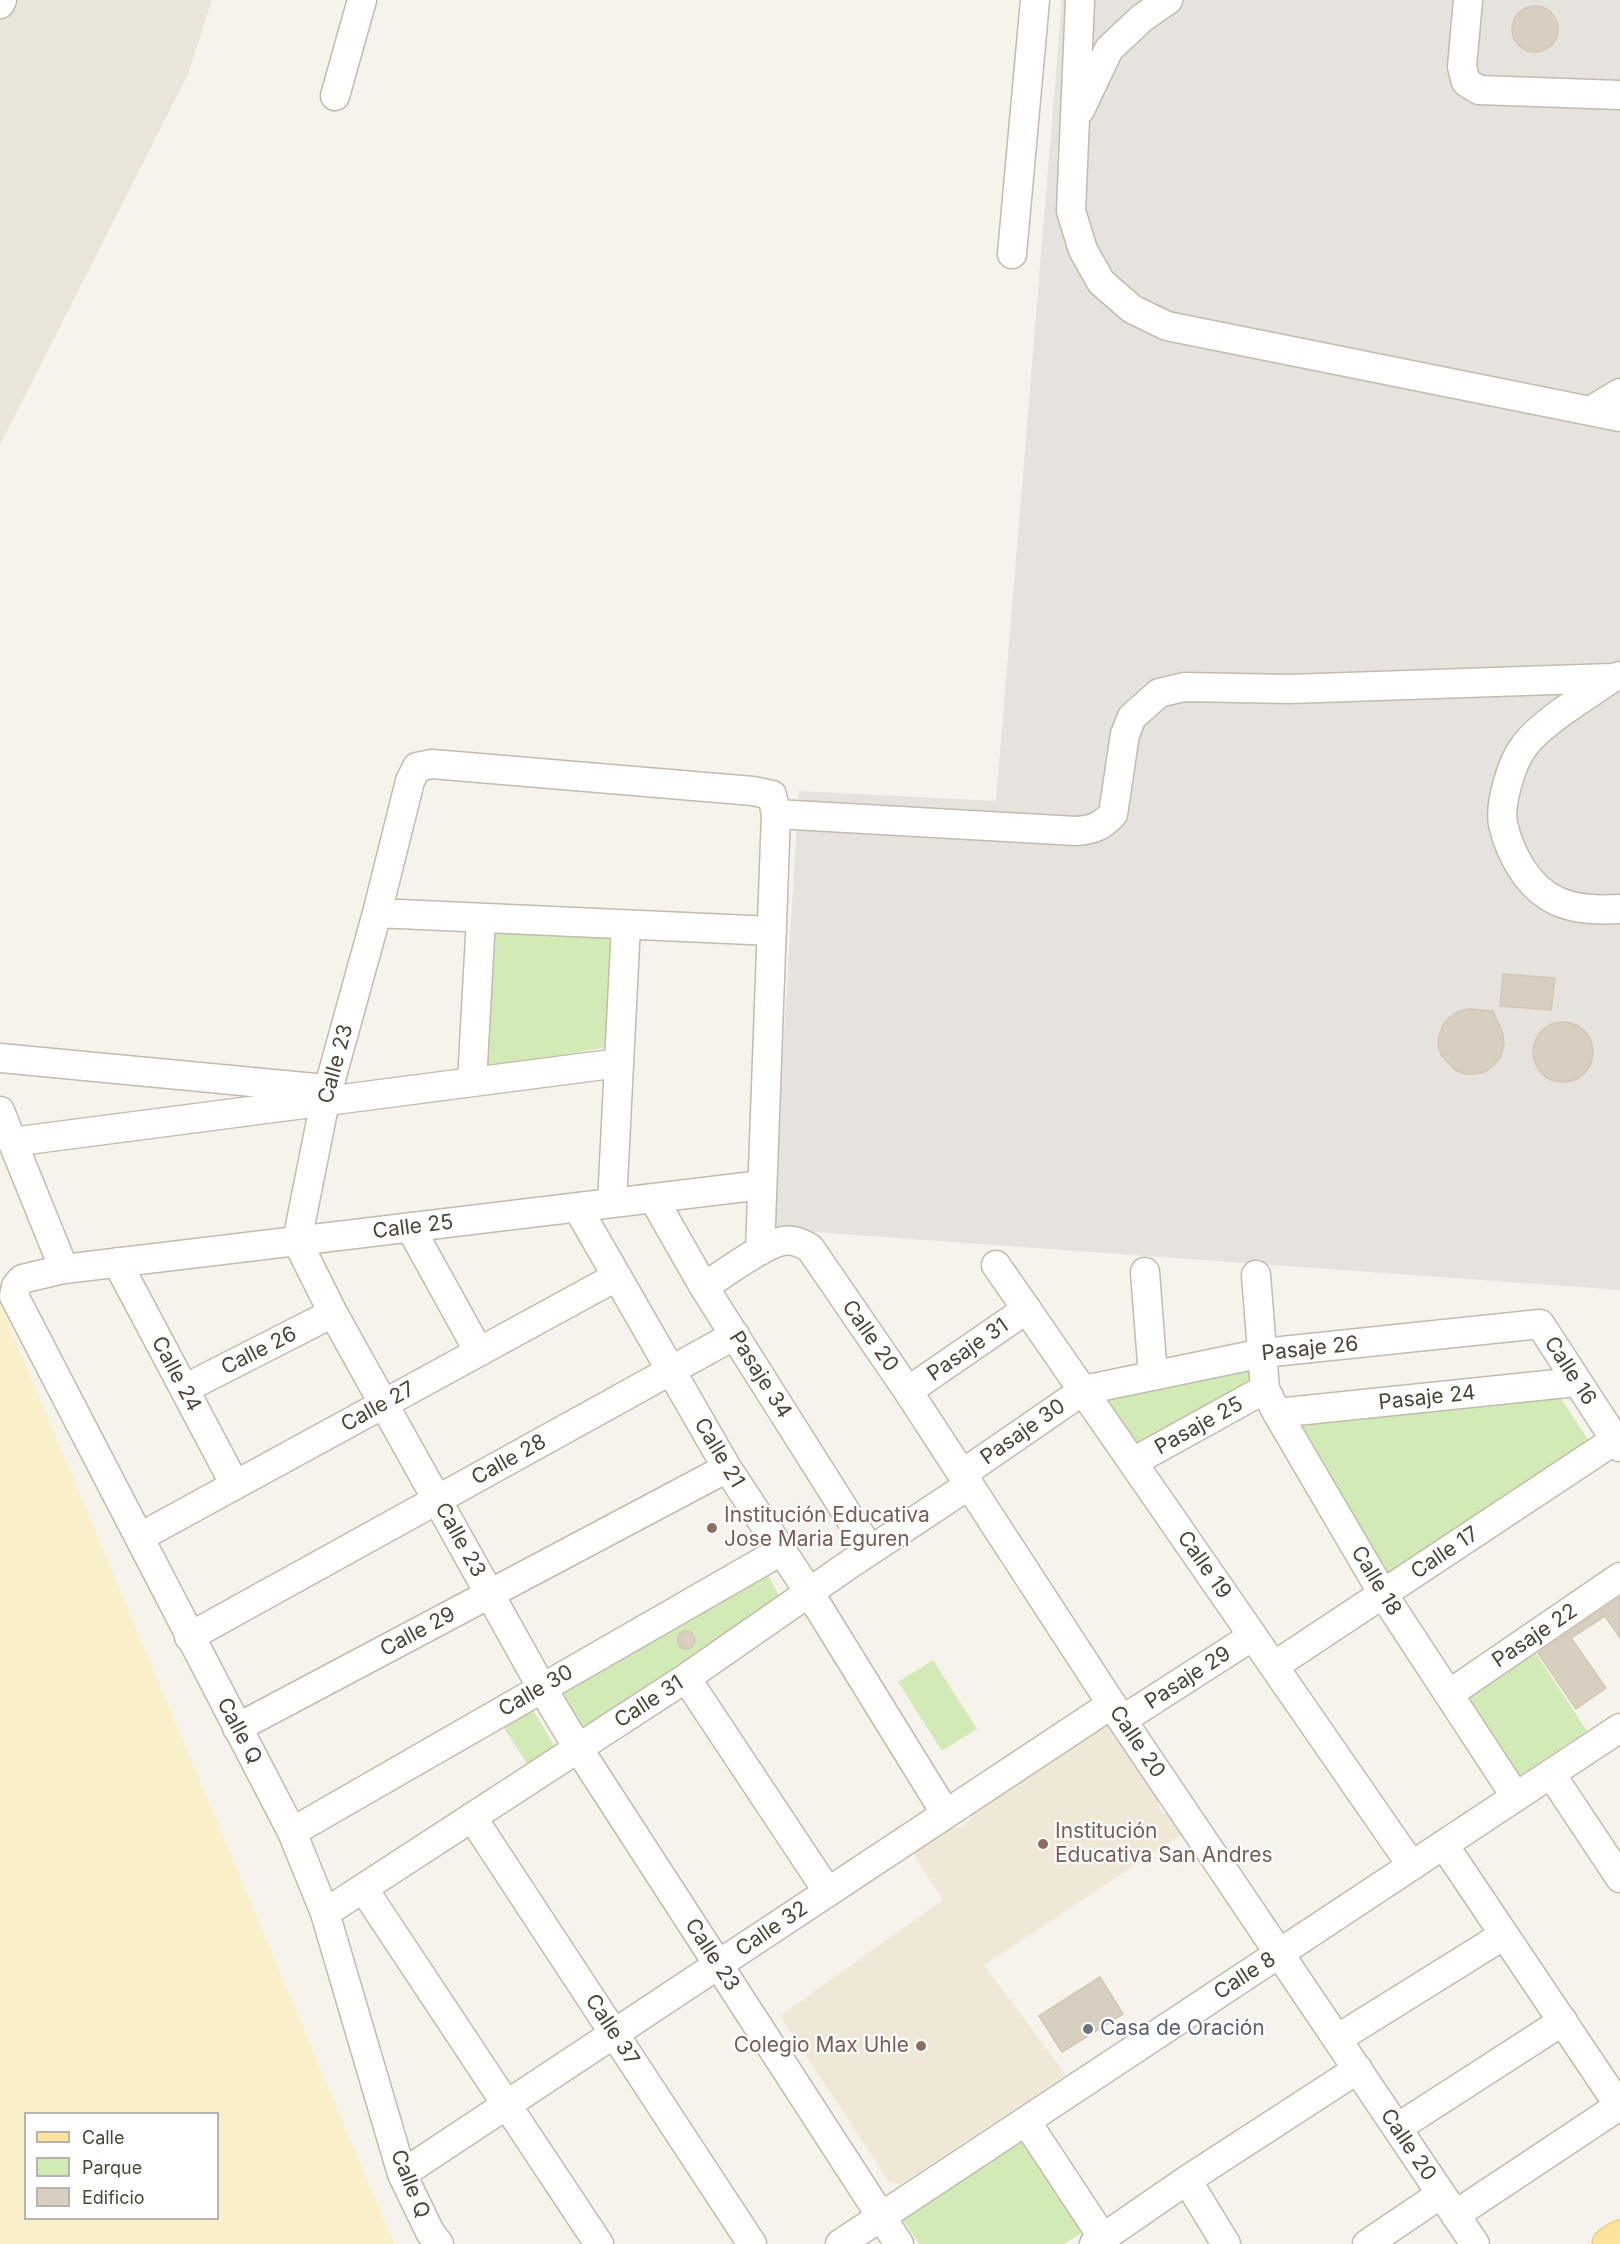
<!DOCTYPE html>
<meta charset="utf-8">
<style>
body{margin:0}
#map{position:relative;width:1620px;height:2244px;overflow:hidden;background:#f6f3ec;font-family:Inter,sans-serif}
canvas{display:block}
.legend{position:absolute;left:24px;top:2112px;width:195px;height:108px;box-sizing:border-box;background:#fff;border:2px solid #b7b4b0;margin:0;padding:8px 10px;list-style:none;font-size:18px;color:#4b4439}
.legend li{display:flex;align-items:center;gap:12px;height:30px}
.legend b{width:30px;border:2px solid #b7b4b0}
</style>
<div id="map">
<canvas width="1620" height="2244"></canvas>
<ul class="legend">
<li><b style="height:8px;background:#ffe39c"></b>Calle</li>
<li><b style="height:16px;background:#d2eab5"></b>Parque</li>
<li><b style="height:16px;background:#d8cfc1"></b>Edificio</li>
</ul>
</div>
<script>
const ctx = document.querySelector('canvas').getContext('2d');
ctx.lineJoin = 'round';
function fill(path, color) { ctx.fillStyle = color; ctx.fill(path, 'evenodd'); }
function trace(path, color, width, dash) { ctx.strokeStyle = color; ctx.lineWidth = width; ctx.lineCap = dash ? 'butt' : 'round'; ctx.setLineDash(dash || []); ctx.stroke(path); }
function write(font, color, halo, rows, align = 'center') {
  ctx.font = font + ' Inter,sans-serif'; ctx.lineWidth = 4.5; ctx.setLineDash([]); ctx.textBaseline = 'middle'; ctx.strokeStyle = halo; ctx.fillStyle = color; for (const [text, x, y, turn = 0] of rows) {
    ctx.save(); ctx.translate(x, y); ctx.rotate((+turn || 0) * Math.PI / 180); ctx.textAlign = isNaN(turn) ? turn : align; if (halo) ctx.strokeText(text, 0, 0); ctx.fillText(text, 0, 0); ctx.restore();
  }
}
const residential = new Path2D(`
 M 0,0 L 212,0 L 188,74 L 0,445 Z`);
const industrial = new Path2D(`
 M 1062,0 L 1620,0 L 1620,1290 L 772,1229 L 799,791 L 996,801 Z`);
const education = new Path2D(`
 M 1110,1722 L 1158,1793 L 1158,1805 L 1163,1814 L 1171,1814 L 1184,1833 L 984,1965 L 1066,2075 L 901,2184 L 889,2182 L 780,2016 L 943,1900 L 910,1849 L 949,1825 L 960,1828 L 971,1819 L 972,1808 Z`);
const green = new Path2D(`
 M 478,928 L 617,935 L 607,1047 L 470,1072 Z
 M 1251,1369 L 1255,1387 L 1137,1445 L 1104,1397 Z
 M 1556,1391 L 1591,1444 L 1387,1580 L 1281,1423 Z
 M 764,1573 L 769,1577 L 781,1599 L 585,1729 C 574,1723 562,1702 561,1689 Z
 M 1533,1649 L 1587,1731 L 1517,1777 L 1462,1696 Z
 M 933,1660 L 977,1729 L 942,1751 L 898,1682 Z
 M 530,1705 L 557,1750 L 529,1767 L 501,1723 Z
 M 1026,2136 L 1088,2229 L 1064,2244 L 919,2244 L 902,2218 Z`);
const sand = new Path2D(`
 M 0,1304 L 340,2116 L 394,2244 L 0,2244 ZM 26,2114 L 218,2114 L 218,2218 L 26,2218 Z`);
const building = new Path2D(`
 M1512 29a23 23 0 1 1 46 0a23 23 0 1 1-46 0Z
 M 1503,974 L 1555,978 L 1551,1010 L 1500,1006 Z
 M 1469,1009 L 1493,1011 L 1503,1034 L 1504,1045 L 1501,1056 L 1494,1065 L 1485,1072 L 1475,1074 L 1464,1074 L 1455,1070 L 1441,1055 L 1438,1045 L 1439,1035 L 1443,1025 L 1450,1017 L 1459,1011 Z
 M1533 1052a30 30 0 1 1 60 0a30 30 0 1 1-60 0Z
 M 1620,1597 L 1620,1638 L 1605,1616 L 1571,1638 L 1606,1688 L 1576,1709 L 1538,1653 Z
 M677 1640a9 9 0 1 1 18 0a9 9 0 1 1-18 0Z
 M 1100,1977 L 1123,2014 L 1062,2052 L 1039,2016 Z`);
const minor = new Path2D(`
 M 1080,0 L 1071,211 L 1083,250 L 1101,282 L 1132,309 L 1167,326 L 1620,417
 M 1468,0 L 1462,67 L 1466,82 L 1479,90 L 1620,95
 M 0,4 L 2,0
 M 335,96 L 362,0
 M 1080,110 L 1109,49 L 1142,18 L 1168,0
 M 1012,254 L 1035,0
 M 1590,411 L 1620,393
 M 1612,678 C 1588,695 1542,722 1525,745 C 1512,761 1499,804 1503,824 C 1510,854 1528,888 1557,901 C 1577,910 1598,910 1620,909
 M 776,814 L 1076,831 C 1093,830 1102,826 1113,814 L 1125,734 L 1132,717 L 1159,693 L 1184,687 L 1289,689 L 1612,678 L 1620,676
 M 377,913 L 772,931
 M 0,1058 L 326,1089
 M 472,1082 L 481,918
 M 0,1111 L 64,1269
 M 12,1142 L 619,1063
 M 653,1198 L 704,1287 L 870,1550
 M 612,1203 L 626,925
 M 577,1207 L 727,1468 L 809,1592 L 946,1814
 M 410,1227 L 479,1352
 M 760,1251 L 776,814 L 772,795 L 753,791 L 432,764 L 417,767 L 410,781 L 377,913 L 325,1101 L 297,1241 L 333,1313 L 542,1688 L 578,1748 L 899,2244
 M 117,1262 L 235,1485
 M 996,1265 L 1412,1866
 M 1145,1272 L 1153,1376
 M 1256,1275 L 1265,1389 L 1277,1413 L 1383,1594 L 1516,1797
 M 704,1287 C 722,1275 764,1244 783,1241 C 793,1239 801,1243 810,1248 L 908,1391 L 1122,1720 L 1475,2244
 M 184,1389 L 333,1313
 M 908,1391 L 1027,1309
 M 1277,1413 L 1576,1382
 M 1133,1462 L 1265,1389
 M 962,1474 L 1084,1390 L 1263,1353 L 1540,1324 L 1620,1447
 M 140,1537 L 616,1277
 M 189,1637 L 735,1335
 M 1274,1666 L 1615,1440
 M 686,1678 L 828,1892
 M 1449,1694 L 1620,1577
 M 1122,1720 L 1253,1636
 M 237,1728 L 727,1468
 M 1551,1774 L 1620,1878
 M 472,1817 L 752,2244
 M 292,1832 L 781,1551
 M 1444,1845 L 1620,2107
 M 363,1888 L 599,2244
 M 325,1913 L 686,1678 L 847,1566 L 969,1485
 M 1337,2039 L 1504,1935
 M 1026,2121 L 1103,2238
 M 1397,2128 L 1563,2021
 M 402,2174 L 1112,1704
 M 1187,2180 L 1226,2244
 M 1455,2215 L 1619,2106
 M 439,2244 L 430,2232 L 402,2174 L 325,1913 L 292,1832 L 14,1296 L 16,1286 L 22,1279 L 64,1269 L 762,1185
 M 840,2244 L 1620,1728
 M 1094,2244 L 1187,2180 L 1358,2069
 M 1367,2244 L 1441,2194`);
const major = new Path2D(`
 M 1609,2244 L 1620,2237`);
const markers = [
 [712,1528,6,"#8d6e63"],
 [1043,1844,6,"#8d6e63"],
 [1088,2029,6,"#6b7280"],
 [921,2046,6,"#8d6e63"]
];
const streetNames = [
 ["Calle 23",336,1064,-75],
 ["Calle 25",413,1227,-7],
 ["Calle 20",870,1336,55],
 ["Pasaje 26",1310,1349,-6],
 ["Pasaje 31",968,1350,-35],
 ["Calle 26",259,1351,-27],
 ["Calle 16",1570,1371,57],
 ["Calle 24",176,1374,62],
 ["Pasaje 34",760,1375,58],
 ["Pasaje 24",1427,1398,-6],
 ["Calle 27",378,1407,-29],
 ["Pasaje 25",1199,1426,-29],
 ["Pasaje 30",1023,1432,-35],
 ["Calle 21",719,1453,59],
 ["Calle 28",509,1460,-29],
 ["Calle 23",460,1540,61],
 ["Calle 17",1445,1553,-34],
 ["Calle 19",1204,1565,55],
 ["Calle 18",1376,1581,59],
 ["Calle 29",418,1632,-28],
 ["Pasaje 22",1535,1636,-34],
 ["Pasaje 29",1188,1678,-33],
 ["Calle 30",536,1691,-30],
 ["Calle 31",649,1702,-33],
 ["Calle Q",239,1731,62],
 ["Calle 20",1137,1742,56],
 ["Calle 32",772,1929,-34],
 ["Calle 23",712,1955,57],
 ["Calle 8",1245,1976,-33],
 ["Calle 37",612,2030,57],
 ["Calle 20",1408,2145,56],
 ["Calle Q",410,2184,68]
];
const educationNames = [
 ["Institución Educativa",724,1516],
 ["Jose Maria Eguren",724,1540],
 ["Institución",1055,1832],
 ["Educativa San Andres",1055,1856],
 ["Colegio Max Uhle",909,2046,"right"]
];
const worshipNames = [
 ["Casa de Oración",1100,2029]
];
fill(residential, '#eae5da');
fill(industrial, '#e6e2dd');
fill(education, '#efe8d6');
fill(green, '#d2eab5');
fill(sand, '#f9efc9');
fill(building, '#d8cfc1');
trace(building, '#d3c7b4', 1.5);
trace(minor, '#c2bbae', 31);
trace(major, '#e6c16a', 35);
trace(minor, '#fff', 28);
trace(major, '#ffe39c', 33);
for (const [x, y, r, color] of markers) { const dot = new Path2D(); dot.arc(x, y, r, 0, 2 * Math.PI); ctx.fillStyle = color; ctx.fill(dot); trace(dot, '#fff', 2); }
write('21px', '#4b4439', '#fff', streetNames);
write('21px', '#785e54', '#fff', educationNames, 'left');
write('21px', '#5b616d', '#fff', worshipNames, 'left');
</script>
